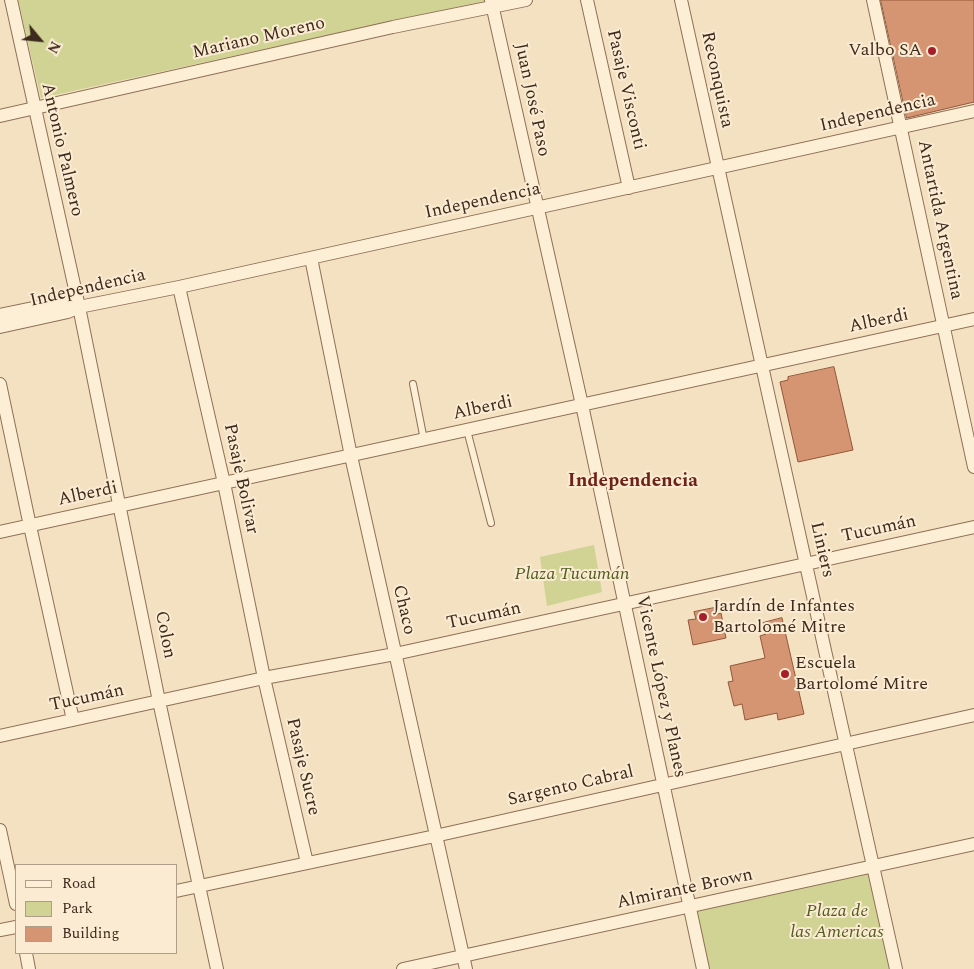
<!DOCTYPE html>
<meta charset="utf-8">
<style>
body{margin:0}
#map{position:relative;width:974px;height:969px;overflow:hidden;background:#f3e1c1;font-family:Spectral,serif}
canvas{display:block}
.legend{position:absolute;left:15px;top:864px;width:162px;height:90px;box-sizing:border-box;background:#faebd2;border:1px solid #ae9e89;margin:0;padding:6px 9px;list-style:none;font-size:15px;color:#3d2a1c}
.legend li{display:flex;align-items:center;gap:10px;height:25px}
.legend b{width:25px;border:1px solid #ae9e89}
.north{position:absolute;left:15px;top:15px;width:50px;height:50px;-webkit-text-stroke:4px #faebd2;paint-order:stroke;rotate:118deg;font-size:14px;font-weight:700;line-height:20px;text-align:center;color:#3d2a1c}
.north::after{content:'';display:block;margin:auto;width:18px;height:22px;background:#3d2a1c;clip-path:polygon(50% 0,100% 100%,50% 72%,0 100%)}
</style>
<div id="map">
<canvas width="974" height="969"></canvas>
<ul class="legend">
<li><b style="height:6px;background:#fdeed6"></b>Road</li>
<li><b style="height:14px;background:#d0d393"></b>Park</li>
<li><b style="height:14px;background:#d69572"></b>Building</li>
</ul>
<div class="north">N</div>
</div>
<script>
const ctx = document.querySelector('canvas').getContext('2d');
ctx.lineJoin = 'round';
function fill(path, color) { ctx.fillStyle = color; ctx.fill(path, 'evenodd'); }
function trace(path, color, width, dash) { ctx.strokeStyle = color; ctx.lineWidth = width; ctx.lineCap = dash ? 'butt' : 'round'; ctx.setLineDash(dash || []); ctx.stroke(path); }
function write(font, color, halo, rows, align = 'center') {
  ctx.font = font + ' Spectral,serif'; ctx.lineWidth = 4; ctx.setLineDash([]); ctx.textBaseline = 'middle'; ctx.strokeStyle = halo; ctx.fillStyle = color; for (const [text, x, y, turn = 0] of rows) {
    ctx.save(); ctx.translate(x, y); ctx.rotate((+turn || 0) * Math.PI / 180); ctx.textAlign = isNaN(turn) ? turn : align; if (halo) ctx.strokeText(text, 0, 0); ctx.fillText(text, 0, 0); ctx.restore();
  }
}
const green = new Path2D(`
 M 18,0 L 484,0 L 484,1 L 41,98 Z
 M 594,545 L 602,592 L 547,606 L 540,557 Z
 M 873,866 L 896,969 L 703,969 L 690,906 Z`);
const building = new Path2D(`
 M 881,0 L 974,0 L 974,102 L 907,118 Z
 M 834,367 L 853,450 L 798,462 L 780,382 L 788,380 L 788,377 Z
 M 714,608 L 715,615 L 721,613 L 726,638 L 693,645 L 688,620 L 696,619 L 694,612 Z
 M 782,618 L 804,714 L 778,720 L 777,713 L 745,720 L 742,704 L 734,706 L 728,682 L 733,681 L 730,666 L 765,658 L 760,636 L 766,634 L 763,623 Z`);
const lane = new Path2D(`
 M 413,384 L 424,440
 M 467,430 L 491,523`);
const street = new Path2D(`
 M 11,0 L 79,307 L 159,701 L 217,969
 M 491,0 L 582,405 L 703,969
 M 587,0 L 629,188
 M 681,0 C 751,323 824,646 896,969
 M 873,0 L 974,467
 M 0,116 L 393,27 L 526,0
 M 311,258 L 351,456 L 466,969
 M 179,287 L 224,483 L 264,678 L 307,863
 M 0,315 L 62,302 L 79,307
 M 0,327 L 68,312 L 79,307 L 179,287 L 974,111
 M 0,384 L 30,526 L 73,720
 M 0,532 L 974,319
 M 0,736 L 264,678 L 395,654 L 974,527
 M 0,830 L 16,904
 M 176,891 L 435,836 L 974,715
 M 0,930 L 16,927
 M 26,953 L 29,969
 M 403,969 L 974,844`);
const markers = [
 [932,51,5,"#a61e29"],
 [703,617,5,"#a61e29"],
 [785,674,5,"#a61e29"]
];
const streetNames = [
 ["Mariano Moreno",259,39,-13],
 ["Reconquista",716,80,78],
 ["Pasaje Visconti",625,90,77],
 ["Juan José Paso",531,100,78],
 ["Independencia",878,114,-13],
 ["Antonio Palmero",61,150,77],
 ["Independencia",483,202,-12],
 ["Antartida Argentina",939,220,78],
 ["Independencia",88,289,-13],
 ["Alberdi",879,322,-12],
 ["Alberdi",483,409,-12],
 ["Pasaje Bolivar",240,479,78],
 ["Alberdi",88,495,-12],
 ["Tucumán",879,530,-12],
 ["Liniers",821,550,77],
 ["Chaco",403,610,77],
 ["Tucumán",484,617,-12],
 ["Colon",164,635,79],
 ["Vicente López y Planes",660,687,78],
 ["Tucumán",87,699,-12],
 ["Pasaje Sucre",302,767,77],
 ["Sargento Cabral",571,787,-13],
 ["Almirante Brown",685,890,-12]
];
const poiNames = [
 ["Valbo SA",922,51,"right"],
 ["Jardín de Infantes",713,607],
 ["Bartolomé Mitre",713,628],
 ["Escuela",795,664],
 ["Bartolomé Mitre",795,685]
];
const parkNames = [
 ["Plaza Tucumán",572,575],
 ["Plaza de",837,912],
 ["las Americas",837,933]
];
const neighbourhoodNames = [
 ["Independencia",633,482]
];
fill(green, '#d0d393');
fill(building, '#d69572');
trace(building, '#925639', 1);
trace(lane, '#8f7056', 8);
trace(street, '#8f7056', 14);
trace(lane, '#fdeed6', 6);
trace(street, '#fdeed6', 12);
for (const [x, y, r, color] of markers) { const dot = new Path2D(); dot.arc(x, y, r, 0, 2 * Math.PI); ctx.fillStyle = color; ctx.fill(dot); trace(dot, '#faebd2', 2); }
write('18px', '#3d2a1c', '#faebd2', streetNames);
write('18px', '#3d2a1c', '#faebd2', poiNames, 'left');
write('italic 18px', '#515c20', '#faebd2', parkNames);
write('bold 19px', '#6f2216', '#faebd2', neighbourhoodNames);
</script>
